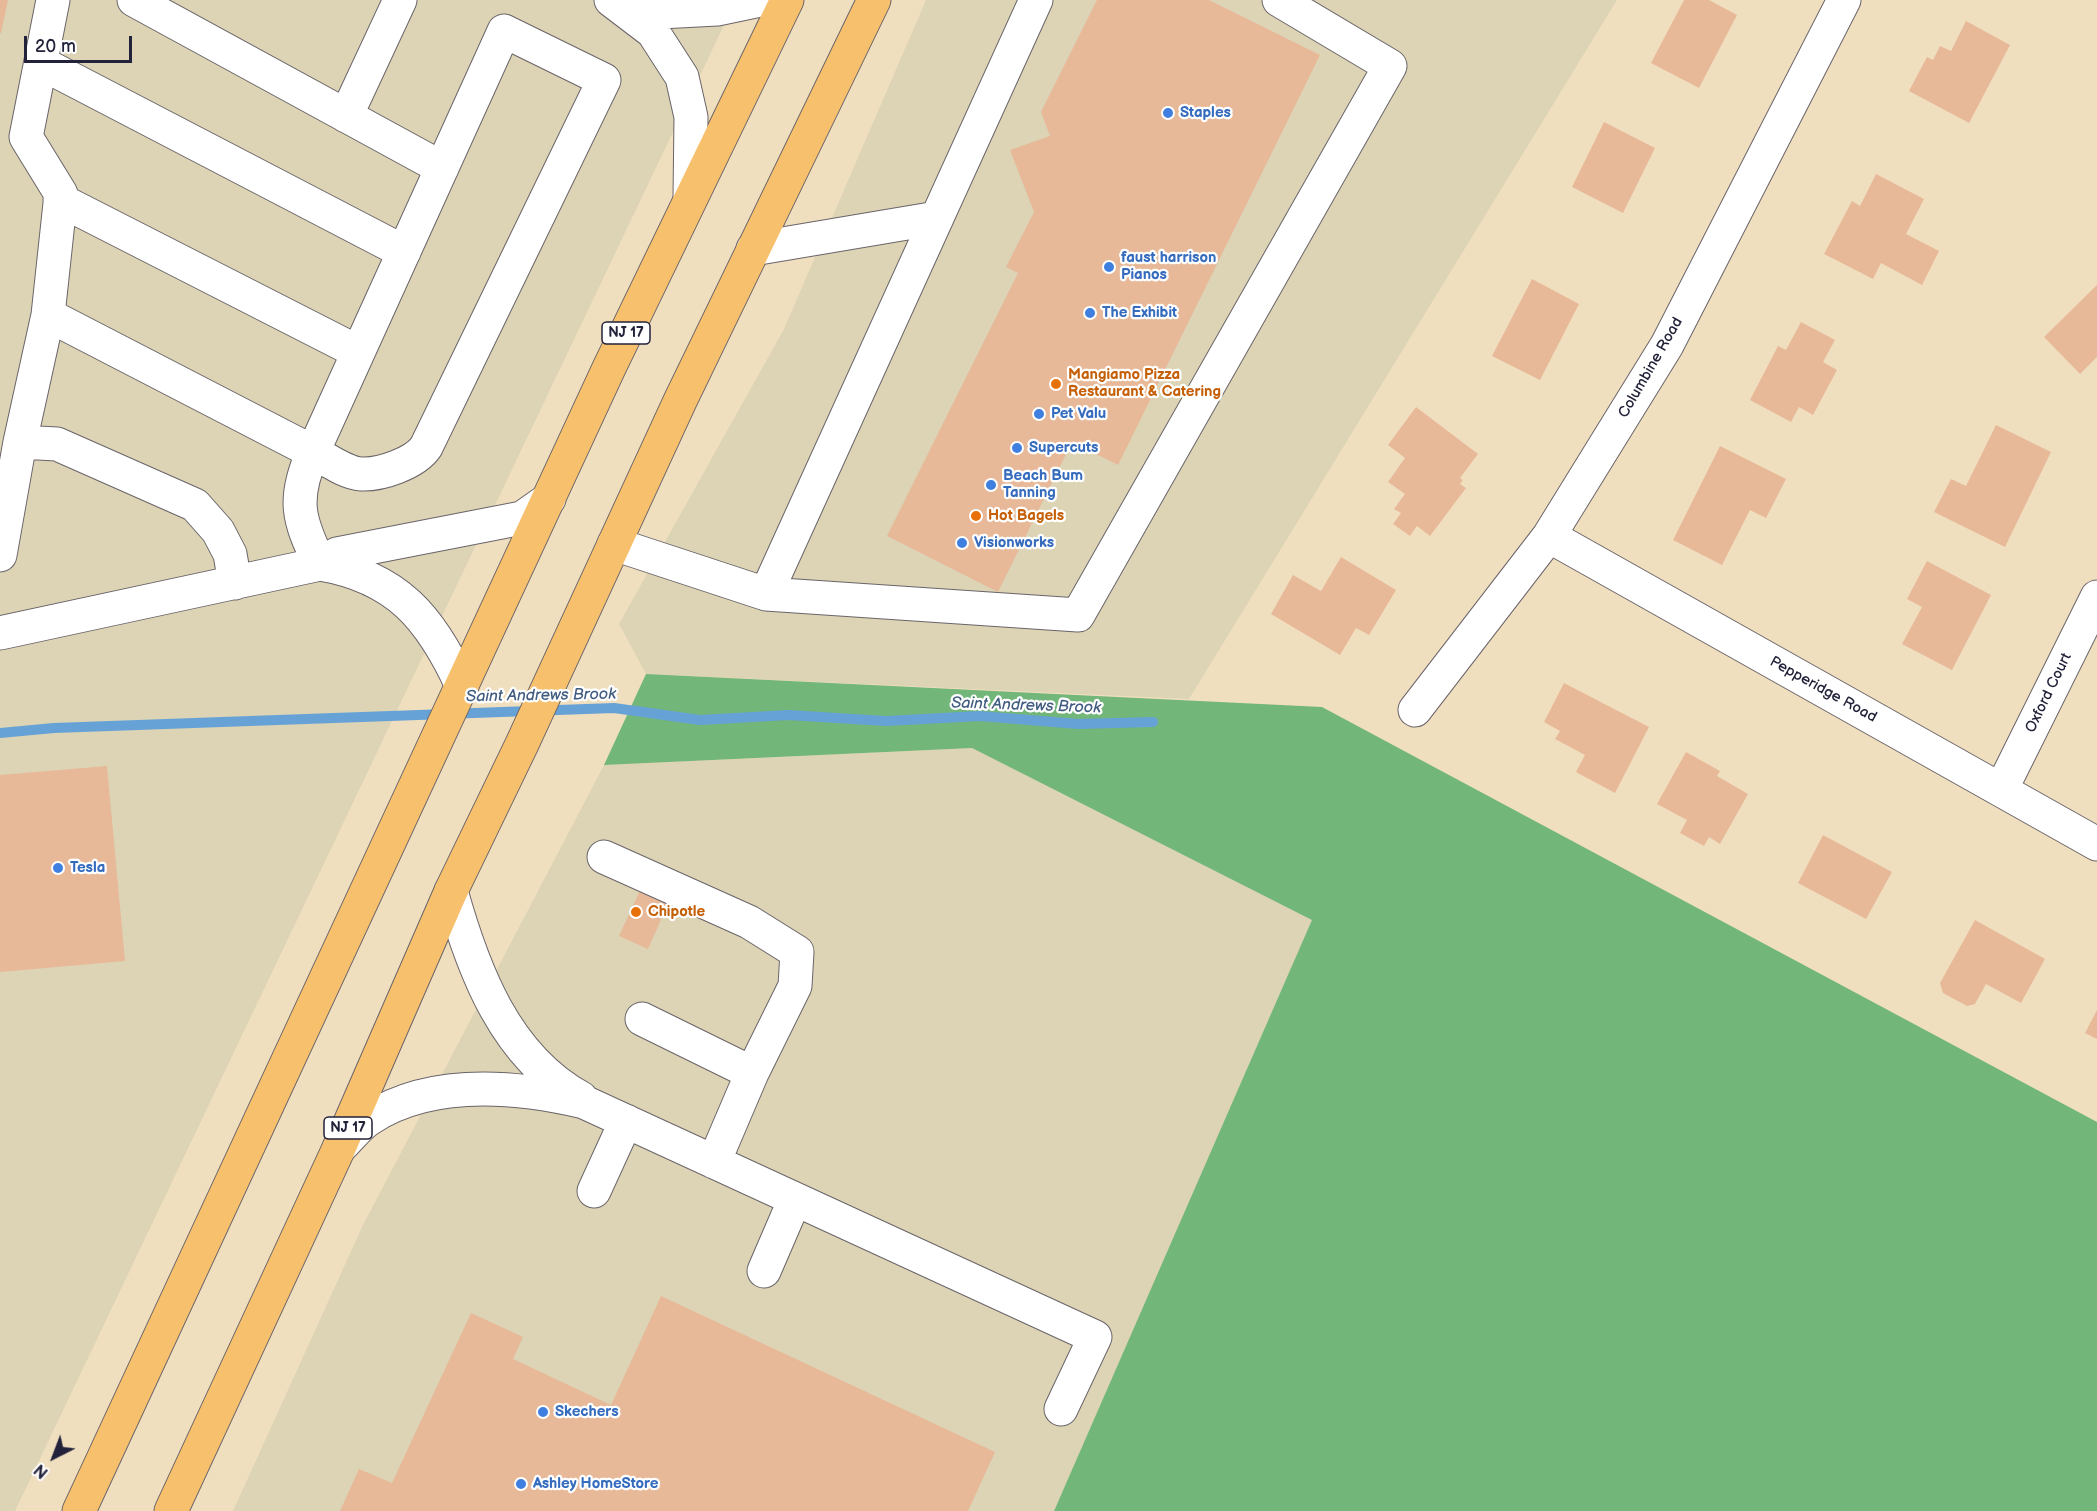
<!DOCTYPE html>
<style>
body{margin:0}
#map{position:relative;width:2097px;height:1511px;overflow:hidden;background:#f0dfbf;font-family:"Balsamiq Sans",sans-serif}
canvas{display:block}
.north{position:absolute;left:24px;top:1427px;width:60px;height:60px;-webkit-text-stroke:4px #fff;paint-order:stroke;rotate:222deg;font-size:16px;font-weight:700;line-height:24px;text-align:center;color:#22223b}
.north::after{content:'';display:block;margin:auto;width:21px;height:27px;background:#22223b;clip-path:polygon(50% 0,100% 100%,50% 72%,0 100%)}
.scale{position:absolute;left:24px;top:36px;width:108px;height:27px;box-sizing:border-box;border:3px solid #22223b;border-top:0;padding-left:8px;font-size:18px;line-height:21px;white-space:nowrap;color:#22223b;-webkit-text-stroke:4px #fff;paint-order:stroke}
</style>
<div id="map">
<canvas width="2097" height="1511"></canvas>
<div class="north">N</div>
<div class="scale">20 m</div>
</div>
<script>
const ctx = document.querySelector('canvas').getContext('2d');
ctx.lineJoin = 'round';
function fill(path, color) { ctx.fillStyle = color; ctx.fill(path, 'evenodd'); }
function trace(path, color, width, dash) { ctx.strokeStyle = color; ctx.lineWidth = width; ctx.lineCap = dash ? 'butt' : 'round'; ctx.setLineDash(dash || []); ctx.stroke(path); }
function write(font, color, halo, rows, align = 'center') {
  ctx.font = font + ' "Balsamiq Sans",sans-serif'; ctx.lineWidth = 4.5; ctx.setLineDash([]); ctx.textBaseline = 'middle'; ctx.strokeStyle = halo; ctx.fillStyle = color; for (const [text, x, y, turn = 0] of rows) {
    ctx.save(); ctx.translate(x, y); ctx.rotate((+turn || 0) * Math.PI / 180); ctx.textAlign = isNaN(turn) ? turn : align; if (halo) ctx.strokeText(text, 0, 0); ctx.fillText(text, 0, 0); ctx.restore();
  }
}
const built = new Path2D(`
 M 0,0 L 736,0 L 15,1511 L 0,1511 Z
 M 926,0 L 1617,0 L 1189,699 L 646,674 L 619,624 L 784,329 Z
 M 972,748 L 1313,920 L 1054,1511 L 233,1511 L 362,1227 L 604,765 Z`);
const forest = new Path2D(`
 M 646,674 L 1322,707 L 2097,1122 L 2097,1511 L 1054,1511 L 1312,920 L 972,748 L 604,765 Z`);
const stream = new Path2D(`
 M 0,733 L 54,728 L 614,708 L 700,720 L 788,715 L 886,721 L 980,716 L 1078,724 L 1153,722`);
const building = new Path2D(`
 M 0,0 L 8,0 L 1,33 L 0,33 Z
 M 1097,0 L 1209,0 L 1320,55 L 1118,465 L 1072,442 L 998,592 L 887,536 L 1018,273 L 1006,267 L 1034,212 L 1010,150 L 1050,136 L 1041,112 Z
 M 1684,0 L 1709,0 L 1737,15 L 1699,88 L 1651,63 Z
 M 1966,21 L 2010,45 L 1969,123 L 1909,91 L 1927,57 L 1933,60 L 1940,46 L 1951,51 Z
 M 1604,122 L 1655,148 L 1623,213 L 1572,187 Z
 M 1876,174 L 1924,199 L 1906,234 L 1939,251 L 1922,285 L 1881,263 L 1873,279 L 1824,254 L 1852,201 L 1860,206 Z
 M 1532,279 L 1579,304 L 1540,380 L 1492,356 Z
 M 2097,285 L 2097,357 L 2080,374 L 2044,337 Z
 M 1801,322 L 1835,340 L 1823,362 L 1837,370 L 1813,415 L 1799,407 L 1791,422 L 1750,400 L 1778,346 L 1786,350 Z
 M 1416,407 L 1478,454 L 1460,478 L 1463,480 L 1460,484 L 1466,488 L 1430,536 L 1417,526 L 1410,536 L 1393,524 L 1401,513 L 1394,509 L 1405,494 L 1388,482 L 1405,458 L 1388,445 Z
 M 1996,425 L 2051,452 L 2005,547 L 1934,512 L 1951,479 L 1966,486 Z
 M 1720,446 L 1786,479 L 1766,518 L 1750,510 L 1722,565 L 1673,540 Z
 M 1341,557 L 1396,590 L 1369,635 L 1356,628 L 1340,655 L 1271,614 L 1293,575 L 1321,591 Z
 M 1927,561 L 1991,595 L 1952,670 L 1902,644 L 1922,607 L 1907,599 Z
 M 1564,683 L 1649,727 L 1615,793 L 1576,772 L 1585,755 L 1555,739 L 1560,731 L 1544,722 Z
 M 1686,752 L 1720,771 L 1717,776 L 1748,794 L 1720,844 L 1709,837 L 1704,846 L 1680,833 L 1687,820 L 1657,804 Z
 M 107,766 L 125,961 L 0,972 L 0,775 Z
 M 1823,835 L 1892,872 L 1866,919 L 1798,883 Z
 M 643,884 L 671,897 L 648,949 L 619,936 Z
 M 1975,920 L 2045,959 L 2021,1003 L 1986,984 L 1975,1004 L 1967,1006 L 1943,993 L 1940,983 Z
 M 2097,1010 L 2097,1039 L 2085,1033 Z
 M 661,1296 L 995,1452 L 968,1511 L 340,1511 L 359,1469 L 392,1483 L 471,1313 L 523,1337 L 513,1359 L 611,1405 Z`);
const minor = new Path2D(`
 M 53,0 L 26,137 L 61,194 L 48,315 L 313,452 C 327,459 345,473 361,474 C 381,475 415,463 426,447 L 604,80 L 504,31 L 313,452 C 292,499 298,520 320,564
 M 134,0 L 442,168
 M 611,0 L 653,32 L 682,77 L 691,117 L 690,197
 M 623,2 L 660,12 L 717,9 L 760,0
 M 41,63 L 404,252
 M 346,116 L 400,0
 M 60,200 L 358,352
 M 753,249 L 937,218
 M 20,442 L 48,315
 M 1549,536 L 2097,844
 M 614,544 L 766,594 L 1078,615 L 1390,66 L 1279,0
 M 0,555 L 20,442 L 57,444 L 195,505 L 218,531 L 230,554 L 235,583
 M 320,564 C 397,577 431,618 462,686
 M 766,594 L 1036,0
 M 0,633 L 320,564 L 337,554 L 522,518 L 549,499
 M 1415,710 L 1549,536 L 1667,345 L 1844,0
 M 2001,790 L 2097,597
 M 604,857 L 749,922 L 797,952 L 795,986 L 752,1073 L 714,1162
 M 451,891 C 473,970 505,1056 581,1098
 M 642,1019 L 752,1073
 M 339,1148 C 349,1139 358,1126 369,1119 C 431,1078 515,1086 584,1102 L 1095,1337 L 1061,1409
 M 594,1191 L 626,1121
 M 764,1271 L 795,1199`);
const highway = new Path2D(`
 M 79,1511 L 609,368 L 787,0
 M 171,1511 L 339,1148 L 451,891 L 522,744 L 680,401 L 874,0`);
const markers = [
 [1168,113,6,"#3f7fe0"],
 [1109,267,6,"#3f7fe0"],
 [1090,313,6,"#3f7fe0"],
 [1056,384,6,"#e8710a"],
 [1039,414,6,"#3f7fe0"],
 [1017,448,6,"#3f7fe0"],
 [991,485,6,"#3f7fe0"],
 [976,516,6,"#e8710a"],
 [962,543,6,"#3f7fe0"],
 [58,868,6,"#3f7fe0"],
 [636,912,6,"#e8710a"],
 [543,1412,6,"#3f7fe0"],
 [521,1484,6,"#3f7fe0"]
];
const shields = [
 [626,333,48],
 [348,1128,48]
];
const shieldNames = [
 ["NJ 17",626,333],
 ["NJ 17",348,1128]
];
const shopNames = [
 ["Staples",1180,113],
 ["faust harrison",1121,258],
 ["Pianos",1121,275],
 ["The Exhibit",1102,313],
 ["Pet Valu",1051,414],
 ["Supercuts",1029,448],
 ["Beach Bum",1003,476],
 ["Tanning",1003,493],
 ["Visionworks",974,543],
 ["Tesla",70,868],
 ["Skechers",555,1412],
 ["Ashley HomeStore",533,1484]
];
const streetNames = [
 ["Columbine Road",1651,368,-60],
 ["Pepperidge Road",1823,690,29],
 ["Oxford Court",2049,693,-64]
];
const foodNames = [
 ["Mangiamo Pizza",1068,375],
 ["Restaurant & Catering",1068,392],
 ["Hot Bagels",988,516],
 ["Chipotle",648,912]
];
const waterNames = [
 ["Saint Andrews Brook",541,696,-1],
 ["Saint Andrews Brook",1026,706,2]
];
fill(built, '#dcd4b5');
fill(forest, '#72b67a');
trace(stream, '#67a2d7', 10);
fill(building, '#e7b999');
trace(minor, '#6a6469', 35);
trace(highway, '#6a6469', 35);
trace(minor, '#fff', 33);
trace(highway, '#f7c06c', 33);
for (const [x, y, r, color] of markers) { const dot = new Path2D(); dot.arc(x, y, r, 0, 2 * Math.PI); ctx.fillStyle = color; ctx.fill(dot); trace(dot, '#fff', 2); }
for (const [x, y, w] of shields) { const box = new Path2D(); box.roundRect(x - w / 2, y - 11, w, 22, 4.5); ctx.fillStyle = '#fff'; ctx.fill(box); trace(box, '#22223b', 1.5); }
write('bold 14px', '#22223b', null, shieldNames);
write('bold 15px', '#366cbe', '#fff', shopNames, 'left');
write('15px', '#22223b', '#fff', streetNames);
write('bold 15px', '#c56008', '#fff', foodNames, 'left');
write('italic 16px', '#415c81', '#fff', waterNames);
</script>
